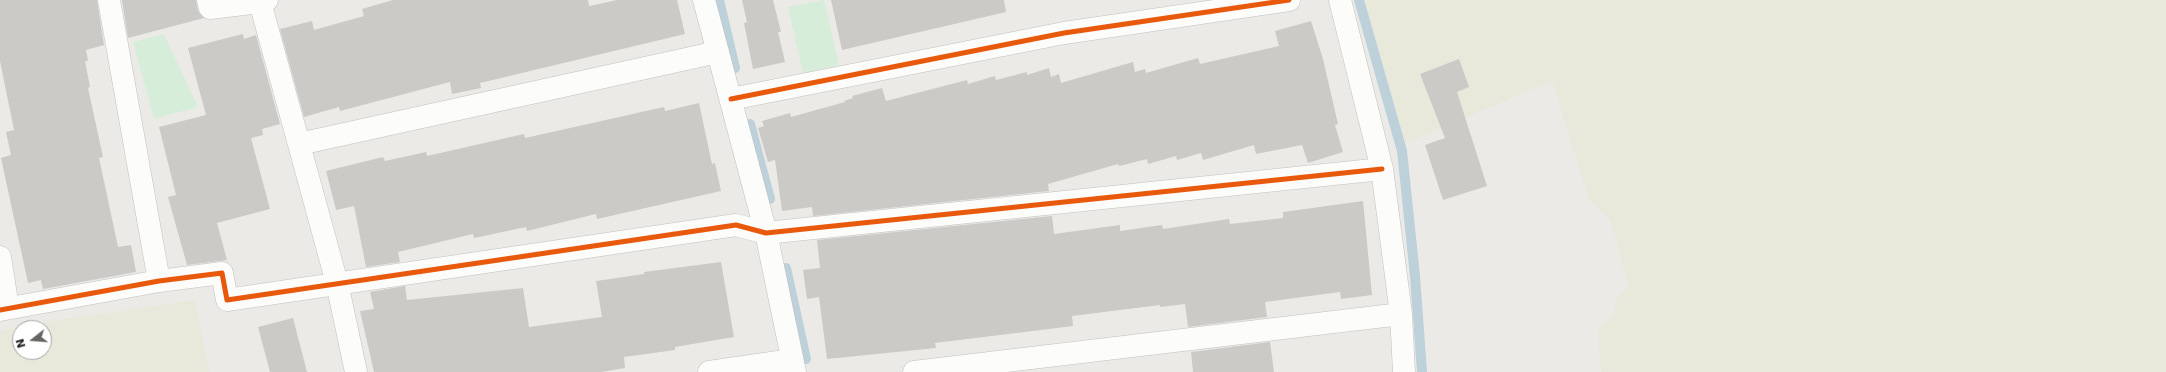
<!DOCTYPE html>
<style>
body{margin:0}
#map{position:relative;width:2166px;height:372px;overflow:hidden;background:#ebeae6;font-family:"DejaVu Sans",sans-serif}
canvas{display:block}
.north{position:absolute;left:12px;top:320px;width:40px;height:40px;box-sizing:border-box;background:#fff;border:1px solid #a5a5a5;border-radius:50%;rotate:253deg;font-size:11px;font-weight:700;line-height:16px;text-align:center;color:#1d1d1d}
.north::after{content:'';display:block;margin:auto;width:14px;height:18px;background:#656563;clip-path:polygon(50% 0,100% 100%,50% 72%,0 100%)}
</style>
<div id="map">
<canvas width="2166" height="372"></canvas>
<div class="north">N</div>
</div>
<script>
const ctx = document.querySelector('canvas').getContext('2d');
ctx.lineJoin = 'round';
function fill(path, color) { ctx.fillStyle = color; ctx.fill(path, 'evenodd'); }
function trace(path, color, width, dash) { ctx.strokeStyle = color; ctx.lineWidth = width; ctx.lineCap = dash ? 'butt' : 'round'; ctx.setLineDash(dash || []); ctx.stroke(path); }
const farmland = new Path2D(`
 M 1361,0 L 2166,0 L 2166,372 L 1601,372 L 1598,330 L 1614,314 L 1617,297 L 1628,287 L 1611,220 L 1589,199 L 1552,81 L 1403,144 Z
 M 195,300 L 209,372 L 0,372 L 0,331 L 31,324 ZM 20,328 L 44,328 L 44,352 L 20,352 Z`);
const park = new Path2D(`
 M 824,0 L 839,65 L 803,73 L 788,7 Z
 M 164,34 L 198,107 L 154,119 L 133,42 Z`);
const stream = new Path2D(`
 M 719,0 L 735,68
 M 1359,0 L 1402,151 L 1415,276 L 1422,372
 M 750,124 L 770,199
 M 786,268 L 806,359`);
const building = new Path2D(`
 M 0,0 L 97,0 L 104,45 L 86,50 L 88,61 L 85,61 L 90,87 L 88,88 L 103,157 L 99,158 L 118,247 L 131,245 L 136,272 L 43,289 L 41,280 L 28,283 L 1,158 L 11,155 L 6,132 L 14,130 L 0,61 Z
 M 122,0 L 196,0 L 198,11 L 204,18 L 128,38 Z
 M 393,0 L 588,0 L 589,6 L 617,0 L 677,0 L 685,34 L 480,83 L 481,88 L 452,94 L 450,82 L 340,111 L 339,107 L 304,117 L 280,29 L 312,21 L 314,30 L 364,16 L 362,9 Z
 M 742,0 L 773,0 L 781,32 L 778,32 L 785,62 L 753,69 L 744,23 L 747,22 Z
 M 831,0 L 1004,0 L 1006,12 L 842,50 Z
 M 1311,21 L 1323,59 L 1338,124 L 1335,125 L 1343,152 L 1308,163 L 1302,145 L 1256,154 L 1254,145 L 1203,160 L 1201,153 L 1177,160 L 1176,156 L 1148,164 L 1147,159 L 1119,166 L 1118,164 L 1048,184 L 1049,191 L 813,216 L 812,207 L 782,211 L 775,160 L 768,162 L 758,128 L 764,126 L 762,121 L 790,113 L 791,117 L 845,102 L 844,101 L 853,98 L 852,96 L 882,88 L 886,101 L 967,80 L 968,84 L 995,76 L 996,80 L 1027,72 L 1027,75 L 1049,68 L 1051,77 L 1059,74 L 1061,83 L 1133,62 L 1135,72 L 1145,69 L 1146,73 L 1198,58 L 1200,64 L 1279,46 L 1275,31 Z
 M 243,34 L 244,39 L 256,35 L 280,124 L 262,129 L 263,135 L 251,138 L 270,209 L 217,223 L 227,260 L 187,265 L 168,197 L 176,195 L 159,127 L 206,115 L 188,48 Z
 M 1459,59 L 1469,87 L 1457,92 L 1487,186 L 1443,200 L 1425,145 L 1445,138 L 1420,74 Z
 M 699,103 L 712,164 L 715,163 L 721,191 L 597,219 L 596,214 L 527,231 L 526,227 L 474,238 L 473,234 L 398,252 L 400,262 L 366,267 L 354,206 L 336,210 L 326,171 L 383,157 L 385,161 L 426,152 L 427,156 L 524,134 L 525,138 L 664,107 L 665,111 Z
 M 1363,201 L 1372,295 L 1341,299 L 1340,292 L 1265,302 L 1267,317 L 1188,327 L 1185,304 L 1160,307 L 1160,305 L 1072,316 L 1073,326 L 935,343 L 936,348 L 827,359 L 819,297 L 807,299 L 803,270 L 820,268 L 817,240 L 1052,216 L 1054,234 L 1120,225 L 1120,231 L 1162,225 L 1163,229 L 1229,219 L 1230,224 L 1283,218 L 1283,212 Z
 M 721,262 L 734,337 L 675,347 L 675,350 L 624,357 L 625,368 L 601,372 L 374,372 L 360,311 L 374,309 L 370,292 L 405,286 L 407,300 L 523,288 L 529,327 L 602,317 L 596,281 L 644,274 L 644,272 Z
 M 293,318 L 307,372 L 270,372 L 258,327 Z
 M 1270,342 L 1274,372 L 1193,372 L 1191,352 Z`);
const minor = new Path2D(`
 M 109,0 L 159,281
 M 208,0 L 210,8 L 260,2
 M 267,0 L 260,2 L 337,283 L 356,372
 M 704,0 L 766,233 L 795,372
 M 1340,0 L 1382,169 L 1401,314 L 1404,372
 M 731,99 L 1064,33 L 1289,0
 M 299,144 L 718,52
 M 0,257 L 8,308
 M 0,310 L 159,281 L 222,273 L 227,300 L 736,225 L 766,233 L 1382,169
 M 709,372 L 792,360
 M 914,372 L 1401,314`);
const cycleway = new Path2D(`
 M 731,99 L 1064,33 L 1289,0
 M 0,310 L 159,281 L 222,273 L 227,300 L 736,225 L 766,233 L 1382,169`);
fill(farmland, '#e8e9da');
fill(park, '#d6eed9');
trace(stream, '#bdd1da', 10);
fill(building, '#cbcac7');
trace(minor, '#c1c0be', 23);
trace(minor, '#fcfcfb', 22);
trace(cycleway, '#e8590c', 5);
</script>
